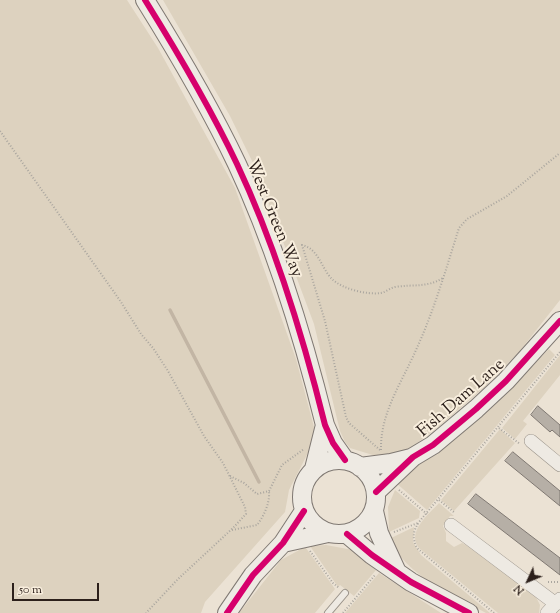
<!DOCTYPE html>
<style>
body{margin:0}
#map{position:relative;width:560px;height:613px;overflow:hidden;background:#ebe2d4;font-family:"Sorts Mill Goudy",serif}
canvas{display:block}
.north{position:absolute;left:508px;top:561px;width:40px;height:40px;-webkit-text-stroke:3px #f8eedd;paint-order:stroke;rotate:226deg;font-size:11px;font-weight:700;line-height:16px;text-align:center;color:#2c201b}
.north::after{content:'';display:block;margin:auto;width:14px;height:18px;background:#2c201b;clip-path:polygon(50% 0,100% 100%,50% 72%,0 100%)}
.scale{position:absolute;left:12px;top:583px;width:87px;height:18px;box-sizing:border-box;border:2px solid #2c201b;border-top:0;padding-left:5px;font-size:12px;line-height:14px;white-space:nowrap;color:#2c201b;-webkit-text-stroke:3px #f8eedd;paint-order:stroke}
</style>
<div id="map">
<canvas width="560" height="613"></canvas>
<div class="north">N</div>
<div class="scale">50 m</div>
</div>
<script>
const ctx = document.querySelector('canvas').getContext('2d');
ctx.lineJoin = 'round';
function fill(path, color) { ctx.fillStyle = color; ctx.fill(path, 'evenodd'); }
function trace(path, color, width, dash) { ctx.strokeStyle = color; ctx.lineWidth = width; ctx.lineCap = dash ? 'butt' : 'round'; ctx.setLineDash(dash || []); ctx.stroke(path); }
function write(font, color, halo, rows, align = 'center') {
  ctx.font = font + ' "Sorts Mill Goudy",serif'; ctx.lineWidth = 4; ctx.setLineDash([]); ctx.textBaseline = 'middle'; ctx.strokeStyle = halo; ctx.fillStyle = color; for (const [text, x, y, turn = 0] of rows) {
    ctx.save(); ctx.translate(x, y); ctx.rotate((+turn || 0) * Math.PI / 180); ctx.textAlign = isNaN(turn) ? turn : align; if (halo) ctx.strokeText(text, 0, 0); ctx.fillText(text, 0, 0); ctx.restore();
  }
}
const green = new Path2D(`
 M 0,0 L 127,0 L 158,48 L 235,188 L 296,359 L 315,431 L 310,449 L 289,490 L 285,512 L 205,602 L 201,613 L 0,613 Z
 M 163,0 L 560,0 L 560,300 L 519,352 L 487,385 L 437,428 L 412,447 L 397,453 L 376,456 L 350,448 L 345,442 L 340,431 L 314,324 L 255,167 L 230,116 Z
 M 549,349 L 555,355 L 427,510 L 395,482 L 504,395 Z
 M 560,355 L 560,375 L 523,421 L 527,424 L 515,439 L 502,428 Z
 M 500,429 L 515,443 L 454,511 L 441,500 Z
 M 395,490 L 420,511 L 419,518 L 389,532 L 388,507 Z
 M 439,503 L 454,516 L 450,516 L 443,526 L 446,533 L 446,541 L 454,547 L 462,543 L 466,545 L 535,595 L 540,605 L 539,613 L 498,613 L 419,548 C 406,532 429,514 439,503 Z
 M 414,527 L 413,542 L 421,555 L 490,613 L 486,613 C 450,593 408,577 389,539 Z
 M 326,545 L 353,550 L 376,570 L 354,596 L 340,585 L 338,587 L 310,546 Z
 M 303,548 L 306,548 L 335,589 L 315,613 L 239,613 L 281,560 Z
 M 379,573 L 441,613 L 345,613 Z`);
const stream = new Path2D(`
 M 170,310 L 259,482`);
const building = new Path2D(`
 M 538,406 L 560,425 L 560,437 L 552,430 L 550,432 L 531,415 Z
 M 513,452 L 560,491 L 560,506 L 505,461 Z
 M 476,494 L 560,558 L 560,575 L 468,504 Z`);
const path = new Path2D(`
 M 0,131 L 121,302 L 141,334 L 153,348 L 168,371 L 204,436 L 223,463 L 245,507 L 246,514 L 233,528 L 178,579 L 146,613
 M 499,428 L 520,444
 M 380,450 L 349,423 L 346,417 L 325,321 L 302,245 C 319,249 321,268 332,279 C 342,289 367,295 381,293 C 386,292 390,288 395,287 C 414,284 426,288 443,278
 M 381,450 C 380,413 402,382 416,350 C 434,311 446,269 459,228 L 467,219 L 507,196 L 560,153
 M 230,476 L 244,483 L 257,494 L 269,491 L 282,465 L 304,449
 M 399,490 L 427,514
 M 295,499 L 296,487 L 301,475
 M 439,500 L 455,513
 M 232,530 L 257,525 C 264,516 270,503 269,491
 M 394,532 L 418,523
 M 310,551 L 333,583 L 339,588
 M 548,582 L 560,582
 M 343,613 L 375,575
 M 494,613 L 417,548 C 412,538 413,531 419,522 L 560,352`);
const lane = new Path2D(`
 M 328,613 L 345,593`);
const street = new Path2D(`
 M 531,441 L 560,465
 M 451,525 L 556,604
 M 547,613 L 560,599`);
const secondary = new Path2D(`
 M 145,0 C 178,53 210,107 237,164 C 276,247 303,336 325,425 L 333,443 L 345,460
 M302 497a37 37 0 1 1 74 0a37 37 0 1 1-74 0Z
 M 360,467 L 391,463 L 411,458
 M 314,469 L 325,425
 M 376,492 L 413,457 L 433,445 L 476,409 L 506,381 L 560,321
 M 374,511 L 379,533 L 396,570
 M 347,534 L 372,555 L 411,582 L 469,613
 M 283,543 L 328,533
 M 227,613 L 253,575 L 283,543 L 304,511`);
const cycleway = new Path2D(`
 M 145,0 C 178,53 210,107 237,164 C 276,247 303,336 325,425 L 333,443 L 345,460
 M 376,492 L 413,457 L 433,445 L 476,409 L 506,381 L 560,321
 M 347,534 L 372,555 L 411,582 L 469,613
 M 227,613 L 253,575 L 283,543 L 304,511`);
const streetNames = [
 ["West Green Way",273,219,68],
 ["Fish Dam Lane",462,399,-41]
];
fill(green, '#ddd2bf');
trace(stream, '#c2b5a4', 3.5);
fill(building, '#b6afa6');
trace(building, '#7f7872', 1);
trace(lane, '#9a938a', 8);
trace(street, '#9a938a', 14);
trace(secondary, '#7f7872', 20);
trace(path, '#aaa69f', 2, [1, 2]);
trace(lane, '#eeeae3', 6);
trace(street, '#eeeae3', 13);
trace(secondary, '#eeeae3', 18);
trace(cycleway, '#d6006c', 6);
write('17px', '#2c201b', '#f8eedd', streetNames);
</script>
